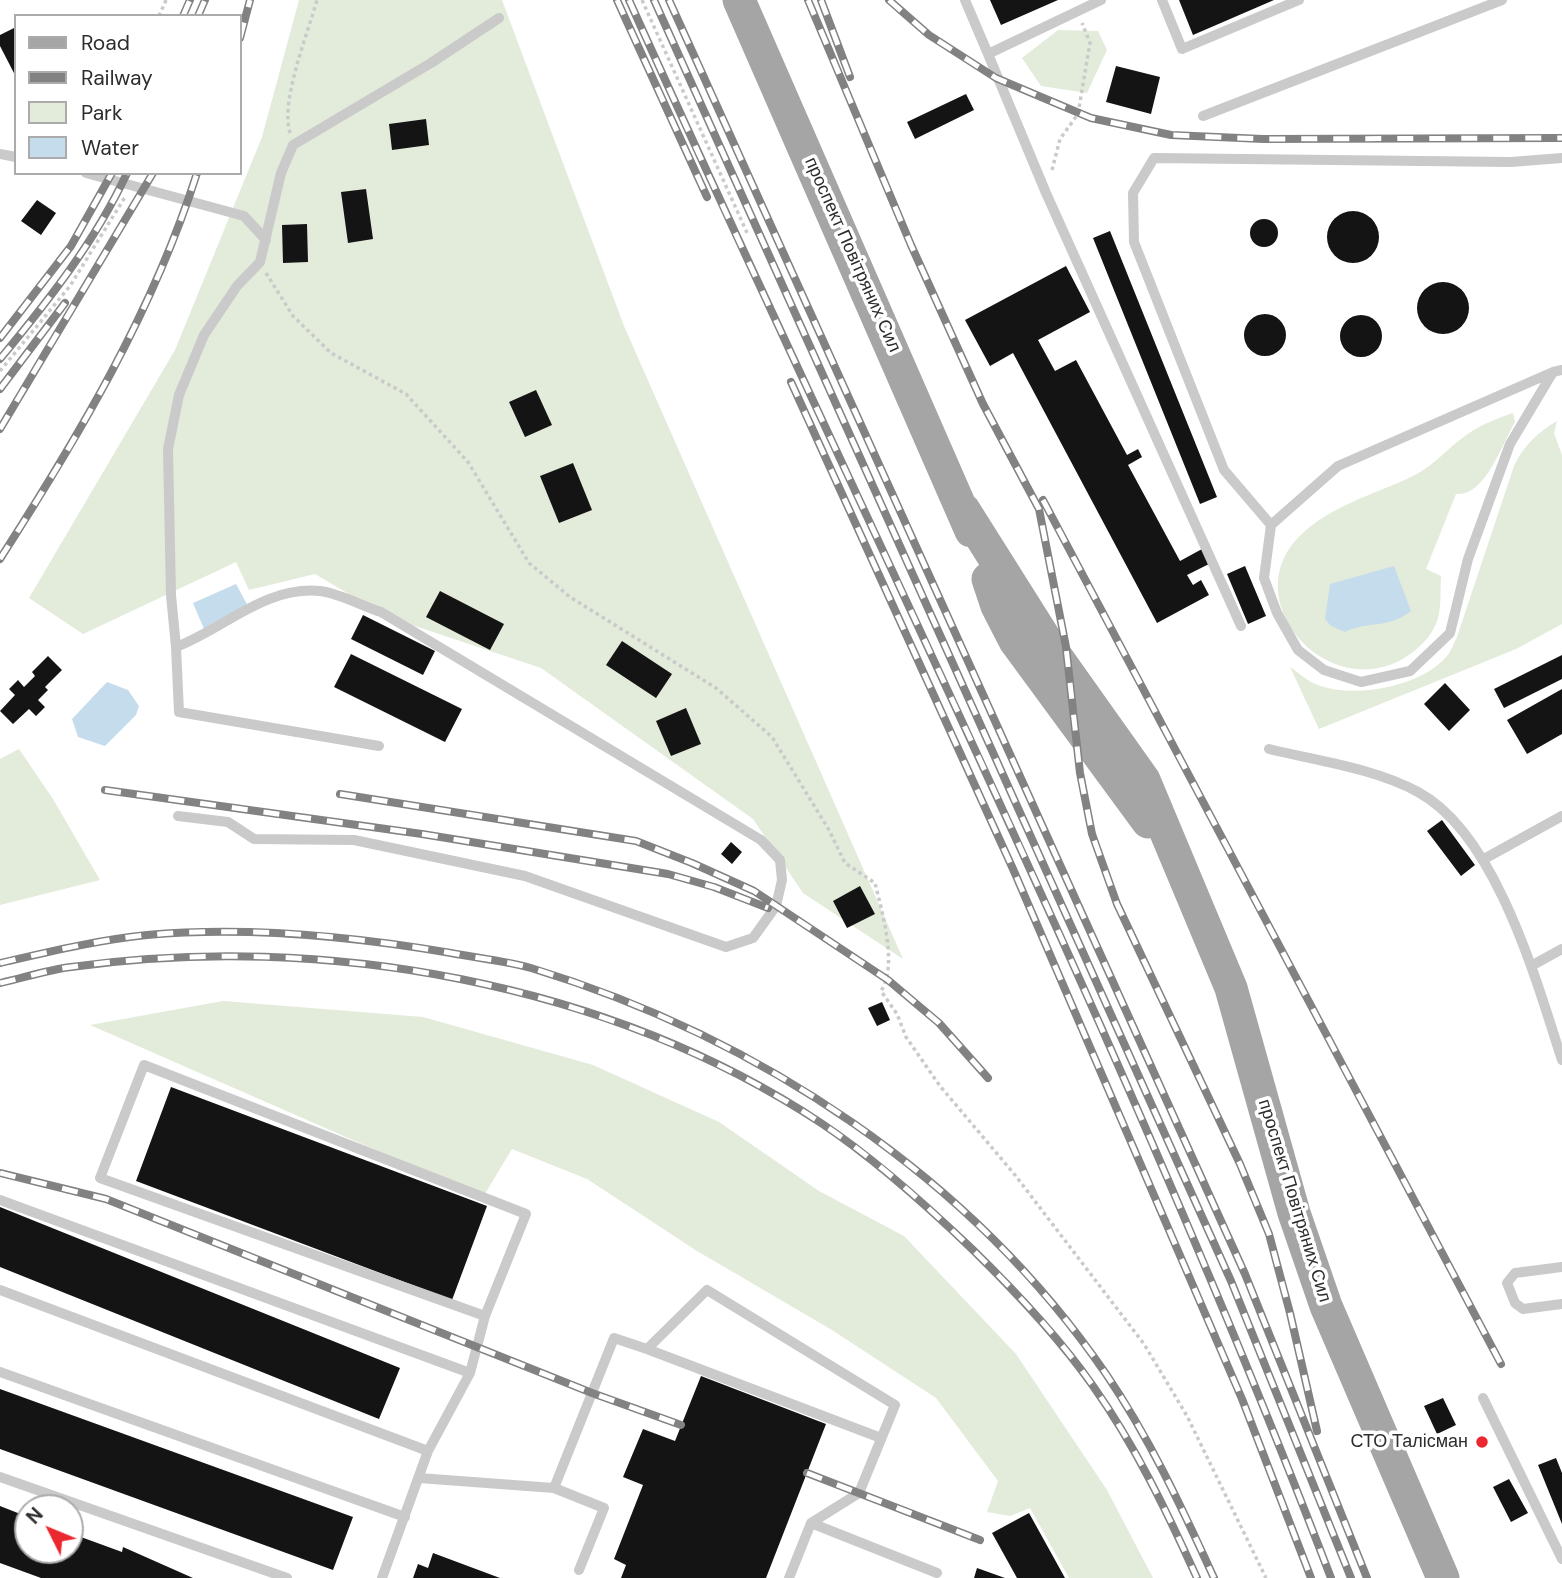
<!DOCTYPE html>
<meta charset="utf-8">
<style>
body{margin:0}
#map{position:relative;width:1562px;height:1578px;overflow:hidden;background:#fff;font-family:"DM Sans",sans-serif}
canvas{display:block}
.legend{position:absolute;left:14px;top:14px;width:228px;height:161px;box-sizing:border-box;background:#fff;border:2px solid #ababab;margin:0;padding:9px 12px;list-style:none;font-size:21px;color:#2d2d2d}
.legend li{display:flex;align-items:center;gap:14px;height:35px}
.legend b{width:35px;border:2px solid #ababab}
.north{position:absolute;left:14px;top:1494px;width:70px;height:70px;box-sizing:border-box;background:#fff;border:2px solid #ababab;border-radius:50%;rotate:313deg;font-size:19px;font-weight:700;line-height:28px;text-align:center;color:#2d2d2d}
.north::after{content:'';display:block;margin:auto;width:24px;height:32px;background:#eb2830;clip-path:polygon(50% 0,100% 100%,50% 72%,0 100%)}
</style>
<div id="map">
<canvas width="1562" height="1578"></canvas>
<ul class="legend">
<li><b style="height:9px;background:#a5a5a5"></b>Road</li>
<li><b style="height:9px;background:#828282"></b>Railway</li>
<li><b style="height:19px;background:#e3ebda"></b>Park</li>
<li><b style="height:19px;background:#c5dcec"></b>Water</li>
</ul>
<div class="north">N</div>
</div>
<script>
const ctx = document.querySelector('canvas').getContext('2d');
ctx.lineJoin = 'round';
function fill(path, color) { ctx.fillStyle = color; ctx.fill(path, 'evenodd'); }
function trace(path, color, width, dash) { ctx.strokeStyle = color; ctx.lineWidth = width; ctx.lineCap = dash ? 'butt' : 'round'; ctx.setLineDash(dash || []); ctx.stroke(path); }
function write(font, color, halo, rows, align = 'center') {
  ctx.font = font + ' "DM Sans",sans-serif'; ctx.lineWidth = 7; ctx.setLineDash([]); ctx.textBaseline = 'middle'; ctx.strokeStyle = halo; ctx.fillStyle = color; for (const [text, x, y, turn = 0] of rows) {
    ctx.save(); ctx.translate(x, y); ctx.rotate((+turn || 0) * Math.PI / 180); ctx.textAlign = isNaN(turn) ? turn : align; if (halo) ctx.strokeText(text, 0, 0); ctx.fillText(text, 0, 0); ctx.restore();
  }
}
const green = new Path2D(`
 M 299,0 L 502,0 L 624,326 L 903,959 L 803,893 L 753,819 L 541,668 L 388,617 L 315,574 L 249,590 L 236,562 L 83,634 L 29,598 L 175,350 L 262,137 Z
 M 1058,30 L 1098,31 L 1107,50 L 1087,93 L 1041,86 L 1022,58 Z
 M 1513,413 L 1515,422 C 1502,444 1485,497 1456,494 L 1426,569 L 1441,576 C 1440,591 1442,610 1436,624 C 1429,640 1414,653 1399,661 C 1325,698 1241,604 1295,541 C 1326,506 1375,495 1415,475 C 1433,466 1445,451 1461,439 C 1477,426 1493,420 1513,413 Z
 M 1557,421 L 1554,433 L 1562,455 L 1562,624 L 1516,649 L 1319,729 L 1290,667 C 1299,673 1308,682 1318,685 C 1354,699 1420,687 1446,657 C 1451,652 1454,643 1457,637 L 1514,466 C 1524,445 1537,433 1557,421 Z
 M 19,749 L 53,799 L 100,880 L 0,905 L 0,759 Z
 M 223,1001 L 423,1017 L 593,1065 L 719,1122 L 819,1191 L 904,1236 L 1016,1354 L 1107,1490 L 1153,1578 L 1069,1578 L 1030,1508 L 1010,1516 L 987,1512 L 998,1481 L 936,1398 L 832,1330 L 697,1251 L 587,1179 L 512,1149 L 483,1197 L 90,1025 Z`);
const water = new Path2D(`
 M 1394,566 L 1411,611 C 1387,630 1369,620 1345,632 L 1331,626 L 1325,619 L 1330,584 Z
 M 236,584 L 249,608 L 204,629 L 193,603 Z
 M 107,682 L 128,690 L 139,706 L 136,715 L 105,746 L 78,737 L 72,719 Z`);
const building = new Path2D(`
 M 990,0 L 1058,0 L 1001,25 Z
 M 1179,0 L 1274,0 L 1193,35 Z
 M 16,27 L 16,77 L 0,46 L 0,35 Z
 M 1116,66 L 1160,77 L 1151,114 L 1106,102 Z
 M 966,94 L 974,110 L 915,139 L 907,122 Z
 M 426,119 L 429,145 L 392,150 L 389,124 Z
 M 366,189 L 373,239 L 348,243 L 341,192 Z
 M 37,200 L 56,213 L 41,235 L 21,221 Z
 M1327 237a26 26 0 1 1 52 0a26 26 0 1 1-52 0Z
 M1250 233a14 14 0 1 1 28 0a14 14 0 1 1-28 0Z
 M 307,224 L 308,262 L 283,263 L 282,225 Z
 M 1110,231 L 1217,497 L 1200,504 L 1093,238 Z
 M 1066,266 L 1090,312 L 1038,340 L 1055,371 L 1076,360 L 1127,455 L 1138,449 L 1142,457 L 1128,465 L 1180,561 L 1202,549 L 1209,564 L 1187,575 L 1193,585 L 1201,580 L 1209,595 L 1157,623 L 1013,353 L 990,366 L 965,320 Z
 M1417 308a26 26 0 1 1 52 0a26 26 0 1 1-52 0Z
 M1244 335a21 21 0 1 1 42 0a21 21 0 1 1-42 0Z
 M1340 336a21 21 0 1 1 42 0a21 21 0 1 1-42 0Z
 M 536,390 L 552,425 L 525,437 L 509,402 Z
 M 573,463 L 592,510 L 559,523 L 540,476 Z
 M 1245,566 L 1266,616 L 1248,624 L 1227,574 Z
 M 440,591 L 504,624 L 490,650 L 426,617 Z
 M 363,615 L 435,651 L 423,675 L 351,639 Z
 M 622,641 L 672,674 L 656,698 L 606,665 Z
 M 351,654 L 462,709 L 445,742 L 334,687 Z
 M 1562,655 L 1562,679 L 1504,708 L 1494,689 Z
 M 48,656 L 62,670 L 45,687 L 48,690 L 38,700 L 45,707 L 36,716 L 29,709 L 13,724 L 0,711 L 15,695 L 9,689 L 18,680 L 24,687 L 35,676 L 32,672 Z
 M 1445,683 L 1470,710 L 1449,731 L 1424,704 Z
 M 1562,689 L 1562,734 L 1527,754 L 1507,720 Z
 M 686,708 L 701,744 L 671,756 L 656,721 Z
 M 1442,820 L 1475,865 L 1461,876 L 1427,831 Z
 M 731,842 L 742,852 L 732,864 L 721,854 Z
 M 860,886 L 875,914 L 847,928 L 833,901 Z
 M 882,1002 L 890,1020 L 877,1026 L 868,1008 Z
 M 171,1087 L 487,1206 L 452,1300 L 136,1181 Z
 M 0,1207 L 400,1368 L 379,1419 L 0,1267 Z
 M 701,1376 L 826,1424 L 766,1578 L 621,1578 L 626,1565 L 614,1559 L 643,1485 L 623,1477 L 643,1429 L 675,1441 Z
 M 0,1389 L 353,1517 L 333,1570 L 0,1449 Z
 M 1443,1398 L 1456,1425 L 1437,1434 L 1424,1406 Z
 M 1556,1458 L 1562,1473 L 1562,1524 L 1538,1465 Z
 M 1509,1479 L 1528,1513 L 1511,1522 L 1493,1487 Z
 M 0,1506 L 28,1517 L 28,1550 L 70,1550 L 70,1533 L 122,1552 L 123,1547 L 193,1578 L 41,1578 L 0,1563 Z
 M 1029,1513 L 1065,1578 L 1017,1578 L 992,1533 Z
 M 433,1553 L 500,1578 L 413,1578 L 418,1564 L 428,1568 Z
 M 977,1568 L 1005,1578 L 974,1578 Z`);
const path = new Path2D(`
 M 642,0 L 748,235
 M 159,16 L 166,0
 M 290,133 C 280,101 308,33 317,0
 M 1052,170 L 1060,139 L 1078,114 L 1090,43 L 1082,23
 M 266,273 L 293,316 L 331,353 L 406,394 L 468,462 L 529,563 L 570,597 L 716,688 L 772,737 L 829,830 L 845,863 L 875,883 C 882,912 898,965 881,991 L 897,1014 L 906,1037 L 940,1086 L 1015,1175 L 1144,1344 L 1187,1416 L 1266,1578
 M 0,371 L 70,286 L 125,197`);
const service = new Path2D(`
 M 965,0 L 988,54
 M 1101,0 L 988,54 L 1046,193 L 1241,626
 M 1162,0 L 1182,49 L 1299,0
 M 1203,116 L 1502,0
 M 0,154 L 16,157
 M 86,173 L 244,216 L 266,240
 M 1553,372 L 1510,444 L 1468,559 L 1450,633 L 1410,671 L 1361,682 L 1324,670 L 1298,650 L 1277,613 L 1264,578 L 1271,525 L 1338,466 L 1553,372 L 1562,370
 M 1271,525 L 1224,470 L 1134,242 L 1133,193 L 1154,158 L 1511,162 L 1562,158
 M 176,647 L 179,712 L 379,746
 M 1269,749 C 1318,761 1374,768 1418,792 C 1496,834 1536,980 1562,1060
 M 178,816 L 228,822 L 254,839 L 354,840 L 525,876 L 726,947 L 753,938 L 776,906 L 782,880 L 780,860 L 761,840 L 381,612 C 362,606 339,593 320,591 C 264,586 224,629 176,647 L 171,595 L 168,449 L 179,395 L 204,335 L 237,286 L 260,262 L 281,173 L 293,145 L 431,63 L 499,18
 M 1484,859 L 1562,816
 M 1531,966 L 1562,949
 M 0,1200 L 470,1373
 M 1562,1267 L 1515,1273 L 1507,1283 L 1515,1303 L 1523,1309 L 1562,1304
 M 0,1290 L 428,1451
 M 647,1349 L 881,1438
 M 0,1372 L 405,1517
 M 1483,1398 L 1562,1559
 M 0,1477 L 287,1578
 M 419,1478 L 554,1488 L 614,1338 L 647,1349 L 707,1290 L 895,1405 L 859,1493 L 811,1523 L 789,1578
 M 554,1488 L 604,1508 L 579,1570
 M 811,1523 L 937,1573
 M 382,1578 L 428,1451 L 470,1373 L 485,1316 L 526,1214 L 144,1065 L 100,1178 L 485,1316`);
const primary = new Path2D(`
 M 739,0 L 971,531
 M 964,510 L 1056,656 L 1144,780 L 1231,988 L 1294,1213 L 1326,1306 L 1443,1578
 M 988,579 L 997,606 L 1015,641 L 1148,822`);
const rail = new Path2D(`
 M 617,0 L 707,197
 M 629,0 C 865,525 1125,1041 1331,1578
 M 654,0 L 1231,1281 L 1351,1578
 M 669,0 L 1245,1274 L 1367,1578
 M 808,0 L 911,245 L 983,404 L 1039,509 L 1066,647 L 1080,773 L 1092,834 L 1117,904 L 1240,1164 L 1269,1234 L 1290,1313 L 1317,1431
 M 821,0 L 850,77
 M 889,0 L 929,35 L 996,78 L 1091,118 L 1171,135 L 1263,139 L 1562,138
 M 183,16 L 190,0
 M 198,16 L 205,0
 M 240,38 L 250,0
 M 0,338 L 71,246 L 112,173
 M 0,359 C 48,301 95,242 127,173
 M 791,382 L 1013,869 L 1242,1399 L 1311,1578
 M 0,389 L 65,303
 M 0,429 L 153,173
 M 1043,500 L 1501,1364
 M 0,559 C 78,437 153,312 197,173
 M 105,790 L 422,834 L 668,874 L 714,887 L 768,908
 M 340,794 L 636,841 L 692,863 L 754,891 L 888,980 L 939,1023 L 988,1078
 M 0,963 C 48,952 97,940 147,935 C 248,926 351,936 451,953 C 477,958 506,961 531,968 C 758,1037 971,1177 1106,1374 C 1149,1437 1182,1508 1214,1578
 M 0,983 C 23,978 47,970 71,967 C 323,932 607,982 821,1123 C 875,1159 925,1204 972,1249 C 1015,1291 1058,1336 1093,1386 C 1135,1445 1167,1512 1197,1578
 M 0,1173 L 106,1199 L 592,1393 L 681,1425
 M 807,1473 L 980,1540`);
const markers = [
 [1482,1442,7,"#eb2830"]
];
const streetNames = [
 ["проспект Повітряних Сил",852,255,66],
 ["проспект Повітряних Сил",1294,1201,73]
];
const poiNames = [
 ["СТО Талісман",1468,1442]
];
fill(green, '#e3ebda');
fill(water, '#c5dcec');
fill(building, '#141414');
trace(path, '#cacaca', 3.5, [3.5, 3.5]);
trace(service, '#cacaca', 10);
trace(primary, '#a5a5a5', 33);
trace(rail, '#828282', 8);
trace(rail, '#fff', 5, [16]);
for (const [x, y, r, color] of markers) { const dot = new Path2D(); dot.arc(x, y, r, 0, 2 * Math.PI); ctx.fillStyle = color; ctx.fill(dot); trace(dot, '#fff', 2.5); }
write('18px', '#2d2d2d', '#fff', streetNames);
write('18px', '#2d2d2d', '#fff', poiNames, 'right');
</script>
